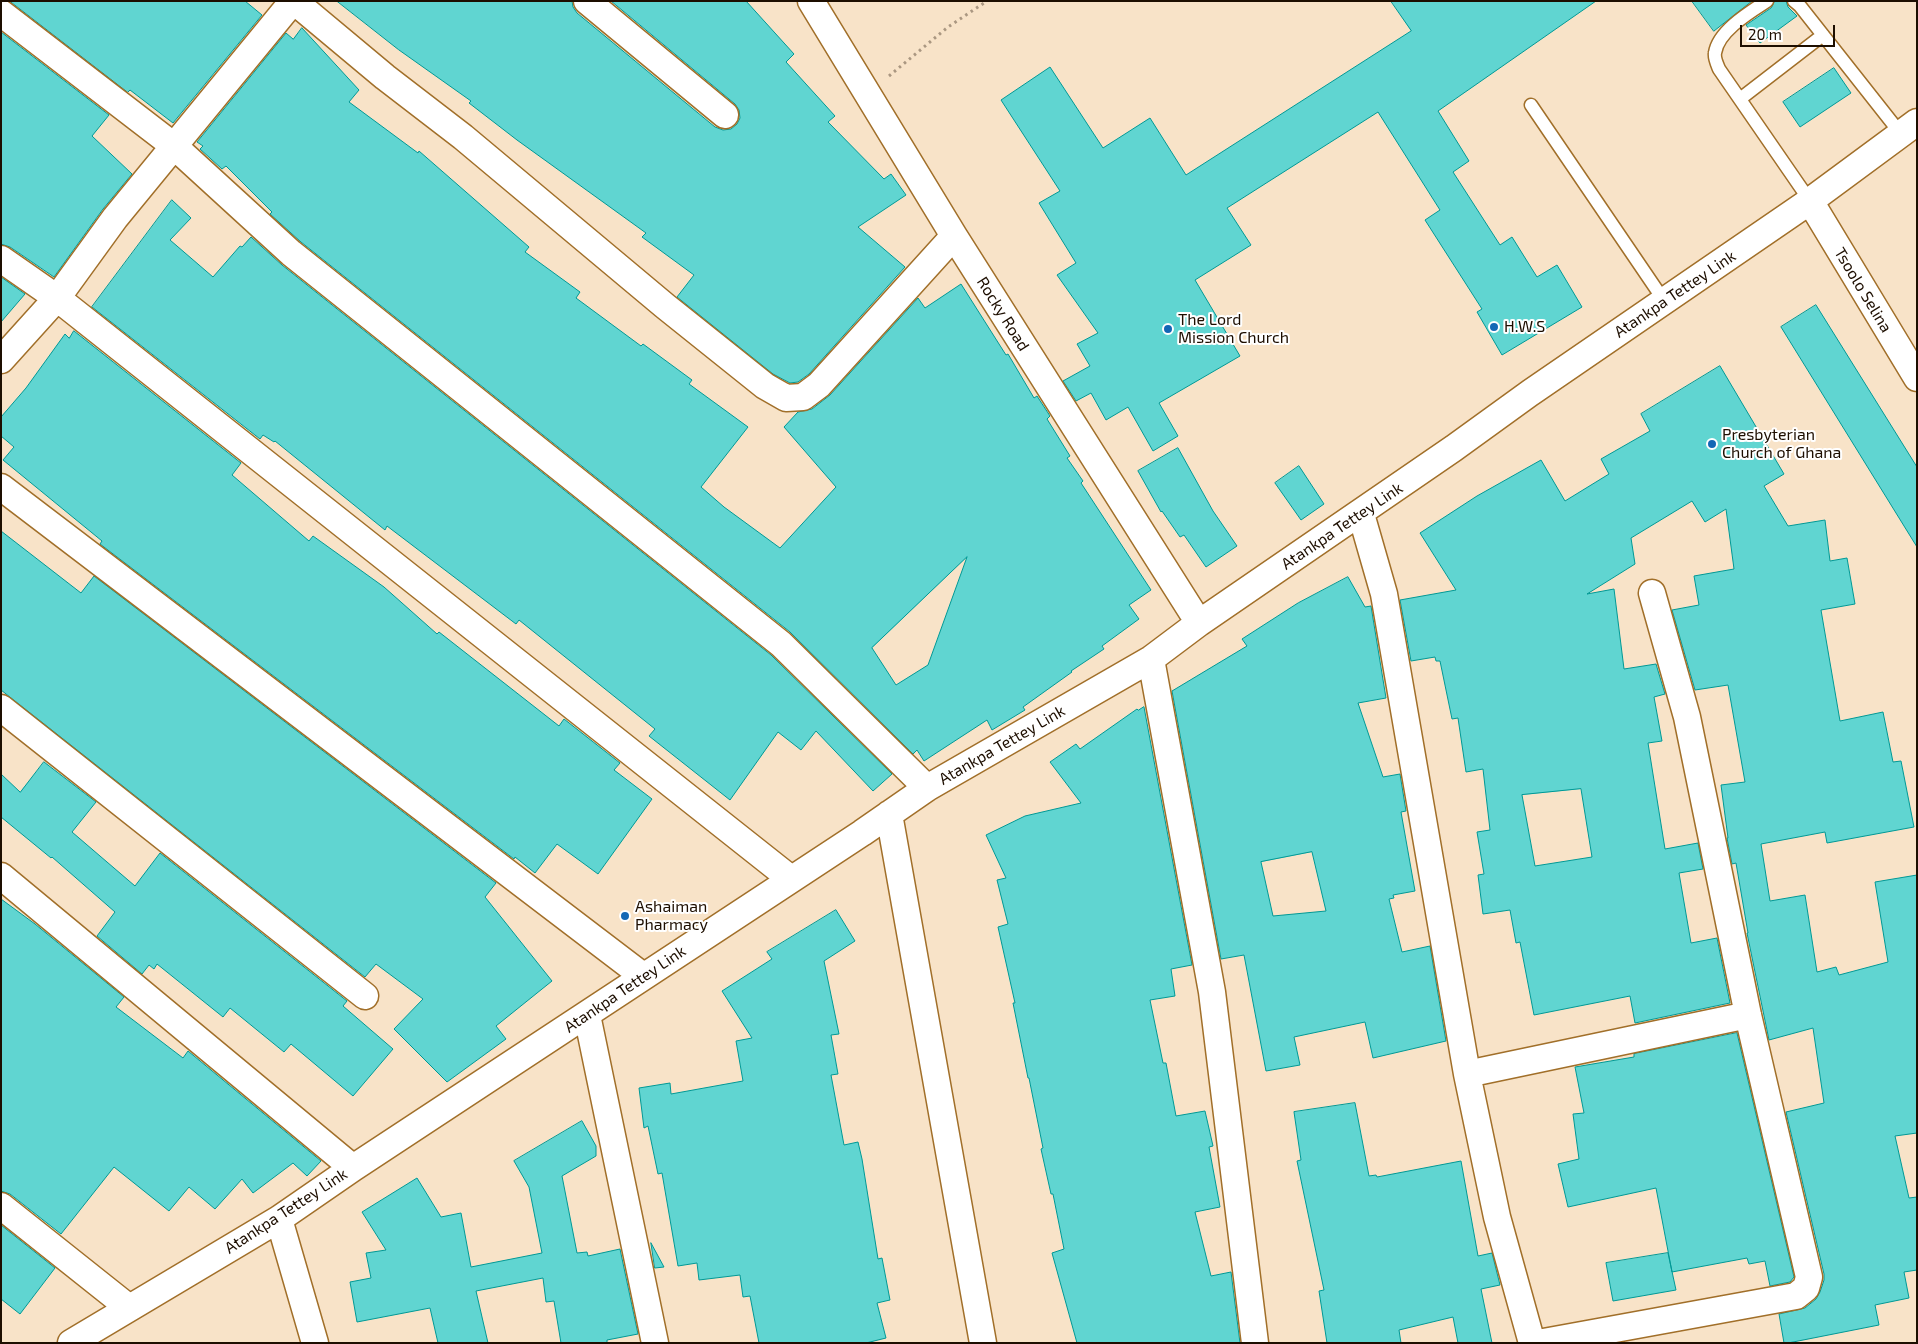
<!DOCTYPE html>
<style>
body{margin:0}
#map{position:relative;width:1918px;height:1344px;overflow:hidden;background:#f8e3c8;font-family:"Exo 2",sans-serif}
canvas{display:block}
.frame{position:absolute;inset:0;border:2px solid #1d0e00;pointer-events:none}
.scale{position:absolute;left:1740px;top:25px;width:95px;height:22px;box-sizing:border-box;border:2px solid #1d0e00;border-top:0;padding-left:6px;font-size:15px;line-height:18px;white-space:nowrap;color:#1d0e00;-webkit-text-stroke:4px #fff;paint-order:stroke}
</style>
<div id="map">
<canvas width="1918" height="1344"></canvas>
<div class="frame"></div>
<div class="scale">20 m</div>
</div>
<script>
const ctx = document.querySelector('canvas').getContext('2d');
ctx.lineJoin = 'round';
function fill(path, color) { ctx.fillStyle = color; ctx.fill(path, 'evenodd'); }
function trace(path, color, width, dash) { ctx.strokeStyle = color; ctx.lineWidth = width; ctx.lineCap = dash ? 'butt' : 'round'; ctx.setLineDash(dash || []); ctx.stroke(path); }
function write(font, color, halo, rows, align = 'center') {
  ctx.font = font + ' "Exo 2",sans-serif'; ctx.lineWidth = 4; ctx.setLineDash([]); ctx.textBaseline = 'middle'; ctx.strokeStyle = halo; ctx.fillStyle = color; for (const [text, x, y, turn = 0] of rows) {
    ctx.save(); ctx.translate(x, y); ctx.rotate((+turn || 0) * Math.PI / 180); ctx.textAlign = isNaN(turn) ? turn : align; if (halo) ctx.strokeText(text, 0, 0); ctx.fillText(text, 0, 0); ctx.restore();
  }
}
const building = new Path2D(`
 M 10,1 L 245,1 L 262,15 L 173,123 L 130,90 L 128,92 Z
 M 337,1 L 572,1 L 573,7 L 577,13 L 715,127 L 723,130 L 731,129 L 737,124 L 740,118 L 739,110 L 735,104 L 611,1 L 746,1 L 794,54 L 786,62 L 835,116 L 828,122 L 884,179 L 891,174 L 906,195 L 858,227 L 905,267 L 809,374 L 798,382 L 790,383 L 773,374 L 677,297 L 694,275 L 642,237 L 646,233 L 517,140 L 469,103 L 471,101 L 399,50 Z
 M 1391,1 L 1596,1 L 1438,111 L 1469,161 L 1453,172 L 1500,245 L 1512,237 L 1537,277 L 1557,265 L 1582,307 L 1502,355 L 1477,312 L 1482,309 L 1425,220 L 1440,210 L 1378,112 L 1227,208 L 1251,245 L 1195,280 L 1240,356 L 1159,403 L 1178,436 L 1153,451 L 1128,407 L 1106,420 L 1091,393 L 1076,401 L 1063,381 L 1090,366 L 1077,344 L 1098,333 L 1057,275 L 1076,263 L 1039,203 L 1060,191 L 1001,100 L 1050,67 L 1103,148 L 1150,118 L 1186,175 L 1411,31 Z
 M 1692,1 L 1752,1 L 1714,31 Z
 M 1775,1 L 1786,1 L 1788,7 L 1797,16 L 1760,43 L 1746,25 L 1771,8 Z
 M 302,28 L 359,90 L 349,102 L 418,153 L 419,151 L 529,247 L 525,252 L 580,292 L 576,298 L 641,346 L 643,344 L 692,380 L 689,384 L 748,427 L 701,487 L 724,507 L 780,548 L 836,487 L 784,427 L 798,412 L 812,409 L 830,395 L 918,298 L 925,308 L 961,284 L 1006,355 L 1008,354 L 1034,398 L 1037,396 L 1050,416 L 1047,419 L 1070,456 L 1067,458 L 1083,481 L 1081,483 L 1151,590 L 1129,605 L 1139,619 L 1102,646 L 1104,649 L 1071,671 L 1072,672 L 1023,707 L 1025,710 L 992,730 L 987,720 L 924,761 L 917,750 L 913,754 L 790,632 L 301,242 L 270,214 L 272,212 L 226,166 L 222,169 L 200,149 L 203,146 L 197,142 L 286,33 L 293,39 ZM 967,557 L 928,665 L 896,685 L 872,648 Z
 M 1,32 L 109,115 L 92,136 L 132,174 L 103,209 L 54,277 L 10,247 L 1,244 Z
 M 1834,68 L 1851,93 L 1800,127 L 1783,102 Z
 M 172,200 L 191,218 L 170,240 L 213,277 L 240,246 L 242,247 L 251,237 L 282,265 L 771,655 L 892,774 L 873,791 L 816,731 L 801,750 L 778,732 L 730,800 L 649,736 L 655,729 L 519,620 L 516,624 L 387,526 L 385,530 L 275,441 L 274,442 L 263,435 L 260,439 L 92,307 Z
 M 1,277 L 25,294 L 1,322 Z
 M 1816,305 L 1917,467 L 1917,547 L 1781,327 Z
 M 74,331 L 241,463 L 232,475 L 309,541 L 313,536 L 384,587 L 437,634 L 439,632 L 559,726 L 564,719 L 620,763 L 614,770 L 652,799 L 598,874 L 557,844 L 535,873 L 515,857 L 514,859 L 100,544 L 102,541 L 3,460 L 14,447 L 1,436 L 1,417 L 26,388 L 65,334 L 69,338 Z
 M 1720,366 L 1784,474 L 1764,486 L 1788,526 L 1825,520 L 1830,561 L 1847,558 L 1855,604 L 1821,610 L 1840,721 L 1883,712 L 1893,762 L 1901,761 L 1914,827 L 1827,843 L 1825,832 L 1761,844 L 1770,901 L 1805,895 L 1817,972 L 1836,967 L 1839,975 L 1888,962 L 1875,882 L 1917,875 L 1917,1133 L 1895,1136 L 1909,1198 L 1917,1197 L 1917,1270 L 1904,1272 L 1909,1298 L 1875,1305 L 1879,1325 L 1788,1343 L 1784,1343 L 1779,1314 L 1805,1308 L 1816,1299 L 1820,1292 L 1824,1280 L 1824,1274 L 1786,1112 L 1824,1103 L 1813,1028 L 1769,1040 L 1747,933 L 1748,933 L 1736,863 L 1732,864 L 1727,838 L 1728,838 L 1721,785 L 1745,782 L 1728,685 L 1695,690 L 1672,610 L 1699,605 L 1694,576 L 1734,569 L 1726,509 L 1705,522 L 1692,501 L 1631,538 L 1635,564 L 1587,594 L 1614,589 L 1624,669 L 1656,664 L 1665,694 L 1654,697 L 1662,741 L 1648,743 L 1665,849 L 1698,843 L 1703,869 L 1679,873 L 1691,943 L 1717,938 L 1730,1003 L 1635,1023 L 1630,996 L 1534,1015 L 1520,942 L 1516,943 L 1510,910 L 1483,914 L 1478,875 L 1484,874 L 1477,832 L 1490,830 L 1483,769 L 1466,772 L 1458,718 L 1452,719 L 1440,661 L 1436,661 L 1435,657 L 1411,661 L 1400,600 L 1456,590 L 1420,533 L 1477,496 L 1541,460 L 1565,501 L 1609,474 L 1601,459 L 1650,431 L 1641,414 ZM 1581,789 L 1592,857 L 1535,866 L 1522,795 Z
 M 1178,448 L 1213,511 L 1237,546 L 1206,567 L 1184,535 L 1180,537 L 1162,511 L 1161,512 L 1138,471 Z
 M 1299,466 L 1324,504 L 1301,520 L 1275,483 Z
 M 1,531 L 81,593 L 94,576 L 496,883 L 485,897 L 552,981 L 496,1026 L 506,1039 L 447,1082 L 394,1029 L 423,999 L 376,964 L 365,977 L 1,690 Z
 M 1348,577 L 1365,607 L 1371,606 L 1386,698 L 1358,703 L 1383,777 L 1400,774 L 1406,811 L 1401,812 L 1415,891 L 1393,895 L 1394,898 L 1389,899 L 1402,952 L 1430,946 L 1446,1041 L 1373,1058 L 1365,1022 L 1294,1037 L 1300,1065 L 1266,1071 L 1244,955 L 1221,959 L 1172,691 L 1247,646 L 1242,639 L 1298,603 ZM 1312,852 L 1326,911 L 1273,916 L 1261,862 Z
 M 1144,707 L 1192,965 L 1171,969 L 1175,996 L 1150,1000 L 1163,1063 L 1166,1063 L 1176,1116 L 1205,1111 L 1213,1146 L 1209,1147 L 1220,1207 L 1195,1212 L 1211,1276 L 1231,1272 L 1240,1343 L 1077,1343 L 1052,1253 L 1064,1249 L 1053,1194 L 1051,1194 L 1041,1149 L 1043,1148 L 1029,1078 L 1028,1078 L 1013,1003 L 1015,1003 L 998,927 L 1008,924 L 997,880 L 1006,878 L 986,835 L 1025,816 L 1081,803 L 1050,762 L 1076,744 L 1080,749 L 1137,709 L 1138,710 Z
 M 44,762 L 96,802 L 72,832 L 135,886 L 160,853 L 347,1001 L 343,1006 L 393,1049 L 353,1096 L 291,1044 L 284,1052 L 230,1008 L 223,1017 L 157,964 L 154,969 L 149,965 L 142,974 L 97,936 L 115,912 L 52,857 L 51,858 L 1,817 L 1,774 L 20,792 Z
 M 1,899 L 35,924 L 124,997 L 116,1007 L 183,1058 L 188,1051 L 321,1161 L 307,1176 L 293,1163 L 253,1193 L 242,1179 L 215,1209 L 189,1187 L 169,1211 L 114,1167 L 61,1234 L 10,1194 L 1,1191 Z
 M 836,910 L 855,941 L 824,961 L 839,1034 L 831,1035 L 838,1074 L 831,1075 L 844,1145 L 858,1142 L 862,1159 L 878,1259 L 882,1258 L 890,1300 L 877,1303 L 886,1338 L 866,1343 L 759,1343 L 750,1296 L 743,1297 L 740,1275 L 699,1280 L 697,1263 L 678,1266 L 662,1173 L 658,1174 L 648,1126 L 644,1128 L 639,1088 L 670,1083 L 671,1094 L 743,1081 L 736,1041 L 752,1038 L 722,991 L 772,959 L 767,952 Z
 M 1737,1033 L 1794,1277 L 1790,1282 L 1770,1286 L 1765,1261 L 1749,1264 L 1747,1258 L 1672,1272 L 1656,1188 L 1568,1207 L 1558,1164 L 1579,1159 L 1573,1114 L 1584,1113 L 1575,1067 L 1634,1057 L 1634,1054 Z
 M 1355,1103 L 1369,1176 L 1376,1175 L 1377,1177 L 1461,1161 L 1478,1256 L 1492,1253 L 1500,1285 L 1481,1289 L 1492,1343 L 1458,1343 L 1453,1317 L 1399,1330 L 1401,1343 L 1327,1343 L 1319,1291 L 1324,1290 L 1297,1161 L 1301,1160 L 1294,1112 Z
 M 582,1121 L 596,1146 L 596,1156 L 562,1176 L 577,1253 L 587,1252 L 588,1256 L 620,1249 L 638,1334 L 607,1340 L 607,1343 L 561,1343 L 554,1301 L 546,1302 L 543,1278 L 476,1291 L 488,1343 L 438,1343 L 430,1308 L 357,1322 L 350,1282 L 371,1278 L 366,1253 L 386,1250 L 362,1212 L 417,1178 L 441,1217 L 461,1213 L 471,1267 L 542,1253 L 529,1187 L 514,1161 Z
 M 1,1225 L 55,1268 L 20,1314 L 1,1299 Z
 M 651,1243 L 664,1267 L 655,1268 Z
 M 1668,1253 L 1676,1290 L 1613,1301 L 1606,1263 Z`);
const path = new Path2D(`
 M 889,76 L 948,27 L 987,1`);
const service = new Path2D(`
 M 1767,1 C 1750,12 1718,31 1715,53 C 1714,58 1717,64 1719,69 L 1810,201
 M 1794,1 L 1800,6 L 1901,134
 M 1740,99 L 1823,35
 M 1531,105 L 1665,302`);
const minor = new Path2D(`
 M 294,1 L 385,77 L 463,137 L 665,306 L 765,386 L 786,398 L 803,397 L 819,385 L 954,236
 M 587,1 L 725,115
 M 811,1 L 954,236 L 1199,623
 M 1,13 L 174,146 L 291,253 L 781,644 L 927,788
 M 1810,201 L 1917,378
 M 1,259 L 57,298 L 791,879
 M 1,360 L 57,298 L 115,218 L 293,1
 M 1,487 L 643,976
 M 1361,514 L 1384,594 L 1467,1074 L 1497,1217 L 1532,1343
 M 1151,659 L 1212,992 L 1255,1343
 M 1,708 L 365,996
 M 889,814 L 983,1343
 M 1,876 L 353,1168
 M 587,1015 L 655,1343
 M 1467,1074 L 1748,1015
 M 1,1206 L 128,1307
 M 279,1219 L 315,1343
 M 71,1343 L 279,1219 L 353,1168 L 862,833 L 927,788 L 1151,659 L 1199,623 L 1454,448 L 1530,393 L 1810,201 L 1917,122
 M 1538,1343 L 1796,1296 L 1806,1288 L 1809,1277 L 1748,1015 L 1687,717 L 1652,593`);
const markers = [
 [1494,327,5,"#1367b5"],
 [1168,329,5,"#1367b5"],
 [1712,444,5,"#1367b5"],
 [625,916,5,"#1367b5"]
];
const streetNames = [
 ["Tsoolo Selina",1863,290,59],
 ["Atankpa Tettey Link",1675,294,-34],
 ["Rocky Road",1003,314,58],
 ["Atankpa Tettey Link",1342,526,-34],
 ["Atankpa Tettey Link",1002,745,-30],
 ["Atankpa Tettey Link",625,989,-34],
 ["Atankpa Tettey Link",286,1211,-33]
];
const poiNames = [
 ["The Lord",1178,320],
 ["Mission Church",1178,338],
 ["H.W.S",1504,327],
 ["Presbyterian",1722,435],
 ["Church of Ghana",1722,453],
 ["Ashaiman",635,907],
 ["Pharmacy",635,925]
];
fill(building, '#60d5d1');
trace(building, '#009895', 1);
trace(service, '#a16f29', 15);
trace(minor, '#a16f29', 29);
trace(path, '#aa9781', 3, [2.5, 4]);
trace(service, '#fff', 12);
trace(minor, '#fff', 26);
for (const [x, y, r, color] of markers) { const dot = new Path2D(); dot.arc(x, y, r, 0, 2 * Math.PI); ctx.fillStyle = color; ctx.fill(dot); trace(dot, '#fff', 2); }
write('16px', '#1d0e00', '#fff', streetNames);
write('16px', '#1d0e00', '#fff', poiNames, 'left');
</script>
